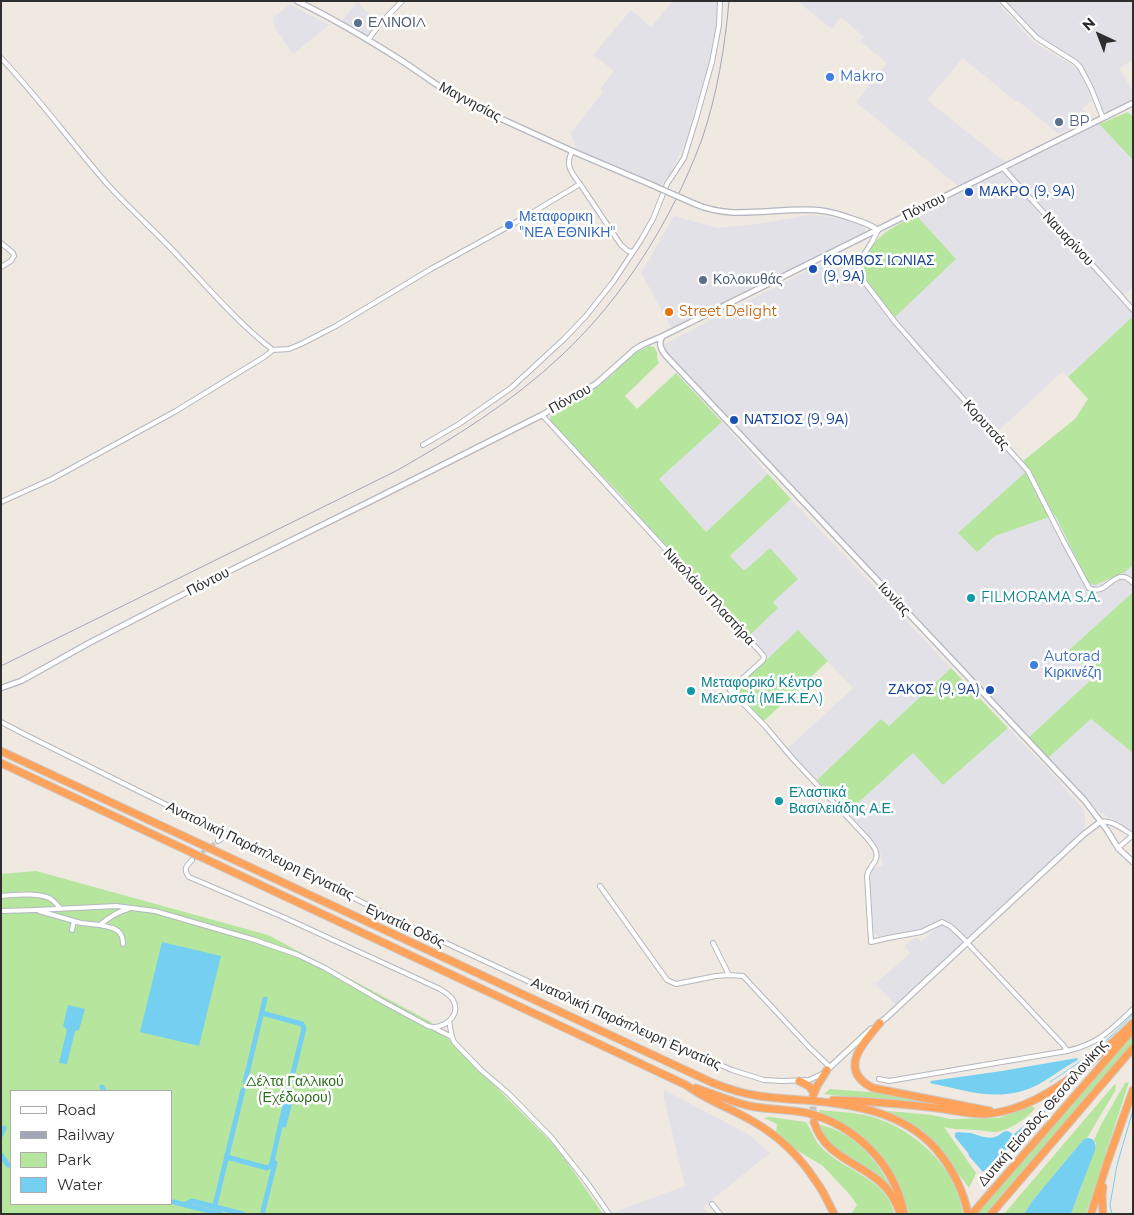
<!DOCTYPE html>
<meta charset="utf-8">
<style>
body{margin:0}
#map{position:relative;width:1134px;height:1215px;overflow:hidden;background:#efe9e1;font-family:Montserrat,sans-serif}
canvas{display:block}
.frame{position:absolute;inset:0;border:2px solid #2e2e2e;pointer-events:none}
.legend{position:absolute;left:10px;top:1090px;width:162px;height:115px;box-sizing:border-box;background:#fff;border:1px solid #ababab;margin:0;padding:6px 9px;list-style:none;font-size:15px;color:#2e2e2e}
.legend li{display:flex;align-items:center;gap:10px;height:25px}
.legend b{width:25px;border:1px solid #ababab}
.north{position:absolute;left:1074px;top:10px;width:50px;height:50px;-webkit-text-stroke:4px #fff;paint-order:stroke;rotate:317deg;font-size:14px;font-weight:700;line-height:20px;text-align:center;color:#2e2e2e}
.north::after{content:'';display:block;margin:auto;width:18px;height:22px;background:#2e2e2e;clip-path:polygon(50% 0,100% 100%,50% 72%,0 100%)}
</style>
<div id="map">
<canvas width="1134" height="1215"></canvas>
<div class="frame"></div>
<ul class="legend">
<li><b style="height:6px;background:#fff"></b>Road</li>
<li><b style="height:6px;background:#a3a6b8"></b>Railway</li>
<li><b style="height:14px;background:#b6e59e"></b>Park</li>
<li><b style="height:14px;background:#75cff0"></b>Water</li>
</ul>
<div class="north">N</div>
</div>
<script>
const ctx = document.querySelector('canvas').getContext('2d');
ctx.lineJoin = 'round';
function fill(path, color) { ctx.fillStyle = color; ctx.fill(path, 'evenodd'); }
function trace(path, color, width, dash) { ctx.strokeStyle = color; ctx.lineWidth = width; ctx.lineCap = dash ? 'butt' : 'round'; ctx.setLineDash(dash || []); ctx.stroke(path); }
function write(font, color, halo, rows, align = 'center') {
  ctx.font = font + ' Montserrat,sans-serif'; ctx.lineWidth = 5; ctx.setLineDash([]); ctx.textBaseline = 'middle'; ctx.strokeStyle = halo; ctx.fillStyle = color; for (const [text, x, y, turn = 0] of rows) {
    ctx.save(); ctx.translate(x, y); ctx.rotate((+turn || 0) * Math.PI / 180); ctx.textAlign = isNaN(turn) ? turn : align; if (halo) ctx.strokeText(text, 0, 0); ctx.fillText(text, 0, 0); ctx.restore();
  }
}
const industrial = new Path2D(`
 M 673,1 L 718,1 L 716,25 L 709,62 L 685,143 L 669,176 L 661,186 L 577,151 L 571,133 L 603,92 L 600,89 L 614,71 L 593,55 L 631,10 L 651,27 Z
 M 797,1 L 996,1 L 1033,42 L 1075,67 L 1079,71 L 1092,101 L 1082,109 L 1093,117 L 1059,134 L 1018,101 L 1015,101 L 963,58 L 927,100 L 1005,162 L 958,186 L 856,102 L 887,63 L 860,41 L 864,37 L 841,17 L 832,29 Z
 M 1004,1 L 1133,1 L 1133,60 L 1119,68 L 1133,92 L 1133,101 L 1109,113 L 1106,112 L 1102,109 L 1081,67 L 1044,42 L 1032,32 Z
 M 357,2 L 379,23 L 367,38 L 340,23 Z
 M 290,4 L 329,25 L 293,54 L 275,28 L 273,22 L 274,17 Z
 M 1099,124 L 1133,160 L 1133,287 L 1123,296 L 1133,308 L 1133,316 L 1068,377 L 1063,371 L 997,432 L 1029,468 L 977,552 L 995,536 L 1056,515 L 1089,583 L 1125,572 L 1133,565 L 1133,592 L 1069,650 L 1095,677 L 1028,738 L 663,348 L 664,344 L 846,251 L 894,317 L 956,259 L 916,215 Z
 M 809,215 L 832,217 L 863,226 L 867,232 L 672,328 L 641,273 L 674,216 L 718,228 L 764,223 Z
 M 722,422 L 768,474 L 706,532 L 659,479 Z
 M 791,499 L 951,668 L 889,726 L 881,719 L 817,780 L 787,749 L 853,688 L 798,630 L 769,658 L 749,636 L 778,608 L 730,557 Z
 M 1091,719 L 1133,753 L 1133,832 L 1098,811 L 1048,758 Z
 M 1008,728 L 1055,777 L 1082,808 L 1085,815 L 1085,825 L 1082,832 L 896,1005 L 875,984 L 910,953 L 904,946 L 914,938 L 916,937 L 921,942 L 939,926 L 936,923 L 912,931 L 878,936 L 874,933 L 869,884 L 872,867 L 883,866 L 881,855 L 876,844 L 848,812 L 913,753 L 943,785 Z
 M 664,1090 L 748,1134 L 770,1153 L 703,1207 L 709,1214 L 613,1214 L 612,1213 L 685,1186 L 664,1099 Z`);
const green = new Path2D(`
 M 1128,112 L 1133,117 L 1133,160 L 1099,124 Z
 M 916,215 L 956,259 L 894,318 L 863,275 C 866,239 888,230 916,215 Z
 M 1133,316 L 1133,565 L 1125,572 L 1095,585 L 1089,583 L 1055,515 L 995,536 L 977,552 L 958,533 L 1029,469 L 1023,461 L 1075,419 L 1088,399 L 1068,377 Z
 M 649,346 L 654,347 L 657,352 L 657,358 L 659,363 L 625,396 L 637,409 L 676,373 L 722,422 L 659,479 L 706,532 L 768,474 L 791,499 L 730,556 L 744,571 L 770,548 L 798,579 L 773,602 L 778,608 L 749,636 L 743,631 L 735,619 L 647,525 L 622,496 L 554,426 L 550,420 L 551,414 L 577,400 L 597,387 L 613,374 L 625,361 L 637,352 Z
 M 1133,592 L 1133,753 L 1091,719 L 1048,758 L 1028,738 L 1094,677 L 1069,650 Z
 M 798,630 L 828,661 L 764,721 L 741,697 L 739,694 C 739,688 741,684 745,680 Z
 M 951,668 L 1008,728 L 943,785 L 913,753 L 848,812 L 817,780 L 881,719 L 889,726 Z
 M 36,871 L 268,935 L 431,1022 L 558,1149 L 603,1214 L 1,1214 L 1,874 ZM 11,1091 L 171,1091 L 171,1204 L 11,1204 Z
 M 1133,1035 L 1133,1043 L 985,1214 L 976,1214 Z
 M 1129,1082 L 1086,1214 L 1071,1214 L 1081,1188 L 1096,1143 L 1094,1140 L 1101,1125 L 1125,1083 Z
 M 1116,1084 L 1115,1091 L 1087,1138 L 1083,1140 L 1033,1200 L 1024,1214 L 1004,1214 L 1114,1085 Z
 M 830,1089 C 862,1092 904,1092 934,1106 L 824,1094 Z
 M 1032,1106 L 1035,1108 C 1027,1119 1008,1131 995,1132 C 988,1132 981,1130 975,1130 C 964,1129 954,1130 944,1127 L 976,1173 L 969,1188 L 942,1152 L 926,1135 L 910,1123 L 886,1113 L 888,1111 L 932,1115 L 950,1119 L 999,1118 Z
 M 820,1110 C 836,1112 853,1112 869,1116 C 906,1126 940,1153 956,1188 C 959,1196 961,1205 963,1214 L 909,1214 C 901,1184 886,1154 860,1136 C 848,1127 833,1121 819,1114 Z
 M 770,1117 L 806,1122 C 811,1130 814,1140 822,1148 C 844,1171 888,1179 894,1214 L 851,1214 L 857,1205 L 851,1196 L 823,1166 L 790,1146 L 776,1133 L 777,1124 L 764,1118 Z
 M 817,1124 C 823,1126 830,1127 836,1130 C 863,1142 881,1167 894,1193 L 828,1144 Z`);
const water = new Path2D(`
 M 162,942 L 221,956 L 199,1046 L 140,1032 Z
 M 68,1005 L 85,1009 L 79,1030 L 75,1031 L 67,1064 L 59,1063 L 67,1030 L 63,1026 Z
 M 1077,1058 L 1078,1060 C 1064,1067 1052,1077 1039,1084 C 1002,1104 968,1091 930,1083 L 931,1081 L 1002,1071 Z
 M 1045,1108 L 1047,1110 L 983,1172 L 969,1156 L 968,1153 L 955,1137 L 955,1133 L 958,1132 C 963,1133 970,1132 974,1134 C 981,1136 988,1139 995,1137 C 1002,1135 1005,1126 1013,1135 Z
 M 1087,1138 C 1095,1138 1096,1143 1095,1150 L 1071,1214 L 1024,1214 L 1033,1200 L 1083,1140 Z`);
const stream = new Path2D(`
 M 1050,1082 C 1081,1062 1108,1042 1133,1014
 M 1112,1214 L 1110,1205 L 1117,1165 L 1133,1110`);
const canal = new Path2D(`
 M 262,1013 L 302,1024 L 304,1028 L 293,1073
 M 245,1082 L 265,999
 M 102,1087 L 104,1091
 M 284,1125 L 292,1094
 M 1,1135 L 4,1128
 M 1,1155 L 8,1165 L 11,1165
 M 227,1157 L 267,1168 L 271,1166 L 291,1079
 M 174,1202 L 221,1214
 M 185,1205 L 192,1201 L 243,1214
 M 215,1205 L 243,1090
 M 263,1211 L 275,1163`);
const minorTunnel = new Path2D(`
 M 192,860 L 218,841`);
const motorwayTunnel = new Path2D(`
 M 813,1096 L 813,1111 L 814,1121`);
const minor = new Path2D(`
 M 1002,1 L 1037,38 L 1075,62 L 1080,67 L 1091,88 L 1103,118
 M 368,40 L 380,24 L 402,1
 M 1,58 C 39,98 72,144 109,186 C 132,211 158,234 181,259 C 210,290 239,324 273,350 L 289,349 L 301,344 L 336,326 L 431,269 L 520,220 L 580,184 C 571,172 565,166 572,151
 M 1003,168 C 1045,216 1091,261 1133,310
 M 580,184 L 621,245 L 628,251 L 633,252
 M 878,230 L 872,242 L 861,259 L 859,265 L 861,275 L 863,280 L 895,322 L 939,372 L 1028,471 L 1064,542 L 1089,588 C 1108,598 1115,563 1133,583
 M 1,243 L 13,253 L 14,256 L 11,261 L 1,267
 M 542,415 L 763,655 L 764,657 L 763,660 L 730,690 L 765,726 L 793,759 L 867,838 C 872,844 880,853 875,861 C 872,867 868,869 867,876 L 871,942 L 888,938 L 921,932 L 942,922 L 950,926 L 960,935 L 1064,1046 L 1067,1051
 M 423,445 L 459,424 L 511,388 L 564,339 L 586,316 L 613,282 L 641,240 L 653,219 L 667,184 L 684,158 L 696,119 L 712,62 L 719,25 L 720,1
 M 1,502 L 52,479 L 176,411 L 264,357 L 273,350
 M 1,722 L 26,735 L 416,929 L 551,992 L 732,1070 L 764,1080 L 782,1081 L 809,1080 L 822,1074
 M 1100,822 C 1112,819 1123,830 1133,835
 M 218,841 L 227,835
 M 1118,848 L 1133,835
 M 600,886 L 667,980 L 676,984 L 716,976 L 729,975 L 743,976 L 810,1048 L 830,1067
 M 1,896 C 15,895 39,892 51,899 C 55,902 57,905 60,908
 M 1,911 L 36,910 L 116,906 L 155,911 L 255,940 L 298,955 L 325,968 L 380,1000 L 428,1026 C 443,1031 462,1015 453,1000 C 450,995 445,992 440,989 L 283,917 L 189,877 C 183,869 186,866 192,860
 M 39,911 L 81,923 L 100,925 C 108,918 117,912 128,909
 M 100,925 C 112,928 123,928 123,944
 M 72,930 L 74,921
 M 713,943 L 729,975
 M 449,1021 L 452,1037 L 454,1042 L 481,1070 L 509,1094 L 551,1137 L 586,1181 L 609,1214
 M 434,1028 L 452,1037
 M 879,1079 L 889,1081 L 1067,1051 C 1098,1044 1110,1031 1133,1009
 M 712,1204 L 720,1214`);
const tertiary = new Path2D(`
 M 297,1 C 332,18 366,38 399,59 C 421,73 441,89 464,102 L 572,151 L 652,185
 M 695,204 C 734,221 775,207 816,210 C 828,211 839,214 850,218 C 860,221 869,224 878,230
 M 662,337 C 657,346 664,354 670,360 L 1085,801 L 1107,830 L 1118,848 L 1133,862
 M 1,688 L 21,681 L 89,643 L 205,583 L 373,500 L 542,415 L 596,384 L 634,350 L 642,345 L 663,336 L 1133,103
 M 878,1024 L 886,1018 L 1083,835 L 1100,822
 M 827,1070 L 871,1029`);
const motorway = new Path2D(`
 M 1,751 L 713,1083 C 726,1088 740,1093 754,1095 C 770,1098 787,1099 803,1100 C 852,1104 902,1111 936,1149 C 952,1168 963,1189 968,1214
 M 1,763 L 497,996 L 686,1085 C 693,1090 701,1095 709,1099 C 724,1107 739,1113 754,1122 C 778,1136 800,1157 815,1180 C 823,1190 828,1202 834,1214
 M 880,1023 C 863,1043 837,1070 873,1088 L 990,1111
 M 799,1081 L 809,1086 L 814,1093
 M 696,1088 C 714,1094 732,1102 750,1106 C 769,1110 788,1109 807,1113 C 855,1125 895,1164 904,1214
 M 813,1096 L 817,1086 L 827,1070
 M 833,1100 C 868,1101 902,1104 937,1108 C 953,1110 970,1115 986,1114 C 1042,1110 1095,1060 1133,1023
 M 814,1122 C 824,1155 855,1161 879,1181 C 890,1190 896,1201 900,1213
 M 972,1214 L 1133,1029
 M 991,1214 L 1133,1048
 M 1091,1214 L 1107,1163 L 1133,1090
 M 1103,1214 L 1102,1195 L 1103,1187`);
const rail = new Path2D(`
 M 1,666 L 396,471 C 454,438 512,402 561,356 C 624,297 672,220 702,139 C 717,95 725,47 729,1`);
const tertiaryBridge = new Path2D(`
 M 652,185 L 695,204`);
const markers = [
 [358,23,5,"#5c6f8a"],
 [830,77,5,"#3f7fe0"],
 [1059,122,5,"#5c6f8a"],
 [969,192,5,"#1a4fb4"],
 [509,225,5,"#3f7fe0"],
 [813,269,5,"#1a4fb4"],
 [703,280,5,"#5c6f8a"],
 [669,312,5,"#e8710a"],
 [734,420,5,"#1a4fb4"],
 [971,598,5,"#0f9aa8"],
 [1034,665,5,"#3f7fe0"],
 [990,690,5,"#1a4fb4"],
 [691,691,5,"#0f9aa8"],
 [779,801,5,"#0f9aa8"]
];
const serviceNames = [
 ["ΕΛΙΝΟΙΛ",368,23],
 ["BP",1069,122],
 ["Κολοκυθάς",713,280]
];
const shopNames = [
 ["Makro",840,77],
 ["Μεταφορικη",519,217],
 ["\"ΝΕΑ ΕΘΝΙΚΗ\"",519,233],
 ["Autorad",1044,657],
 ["Κιρκινέζη",1044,673]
];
const streetNames = [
 ["Μαγνησίας",470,102,28],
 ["Πόντου",924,207,-26],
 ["Ναυαρίνου",1068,239,47],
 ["Πόντου",570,399,-29],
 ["Κορυτσάς",986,425,48],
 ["Πόντου",208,582,-27],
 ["Νικολάου Πλαστήρα",709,597,47],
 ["Ιωνίας",894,599,47],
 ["Ανατολική Παράπλευρη Εγνατίας",260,851,26],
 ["Εγνατία Οδός",405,926,25],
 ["Ανατολική Παράπλευρη Εγνατίας",626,1024,24],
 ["Δυτική Είσοδος Θεσσαλονίκης",1043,1113,-49]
];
const transitNames = [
 ["ΜΑΚΡΟ (9, 9Α)",979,192],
 ["ΚΟΜΒΟΣ ΙΩΝΙΑΣ",823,261],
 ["(9, 9Α)",823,277],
 ["ΝΑΤΣΙΟΣ (9, 9Α)",744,420],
 ["ΖΑΚΟΣ (9, 9Α)",980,690,"right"]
];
const foodNames = [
 ["Street Delight",679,312]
];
const cultureNames = [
 ["FILMORAMA S.A.",981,598],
 ["Μεταφορικό Κέντρο",701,683],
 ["Μελισσά (ΜΕ.Κ.ΕΛ)",701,699],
 ["Ελαστικά",789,793],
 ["Βασιλειάδης Α.Ε.",789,809]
];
const parkNames = [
 ["Δέλτα Γαλλικού",295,1082],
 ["(Εχέδωρου)",295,1098]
];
fill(industrial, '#e3e1e8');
fill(green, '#b6e59e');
fill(water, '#75cff0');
trace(stream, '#75cff0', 1);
trace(canal, '#75cff0', 5);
trace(minorTunnel, '#c8c4bd', 4, [4, 2]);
trace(motorwayTunnel, '#c8c4bd', 7, [7, 3.5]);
trace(minor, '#b4b7c1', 6);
trace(tertiary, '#b4b7c1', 7);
trace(motorway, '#c9c9c9', 9);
trace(minor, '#fff', 4);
trace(tertiary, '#fff', 4.5);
trace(motorway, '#ffa35c', 7);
trace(rail, '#a3a6b8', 1);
trace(tertiaryBridge, '#b4b7c1', 7, []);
trace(tertiaryBridge, '#fff', 4.5);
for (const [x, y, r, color] of markers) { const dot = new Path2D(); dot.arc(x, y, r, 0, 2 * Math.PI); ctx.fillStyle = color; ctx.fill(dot); trace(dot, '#fff', 2); }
write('14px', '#4e5e75', '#fff', serviceNames, 'left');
write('14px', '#366cbe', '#fff', shopNames, 'left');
write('14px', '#2e2e2e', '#fff', streetNames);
write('14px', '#164399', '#fff', transitNames, 'left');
write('14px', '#c56008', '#fff', foodNames, 'left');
write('14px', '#0d838f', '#fff', cultureNames, 'left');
write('14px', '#2c6e1b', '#fff', parkNames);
</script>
